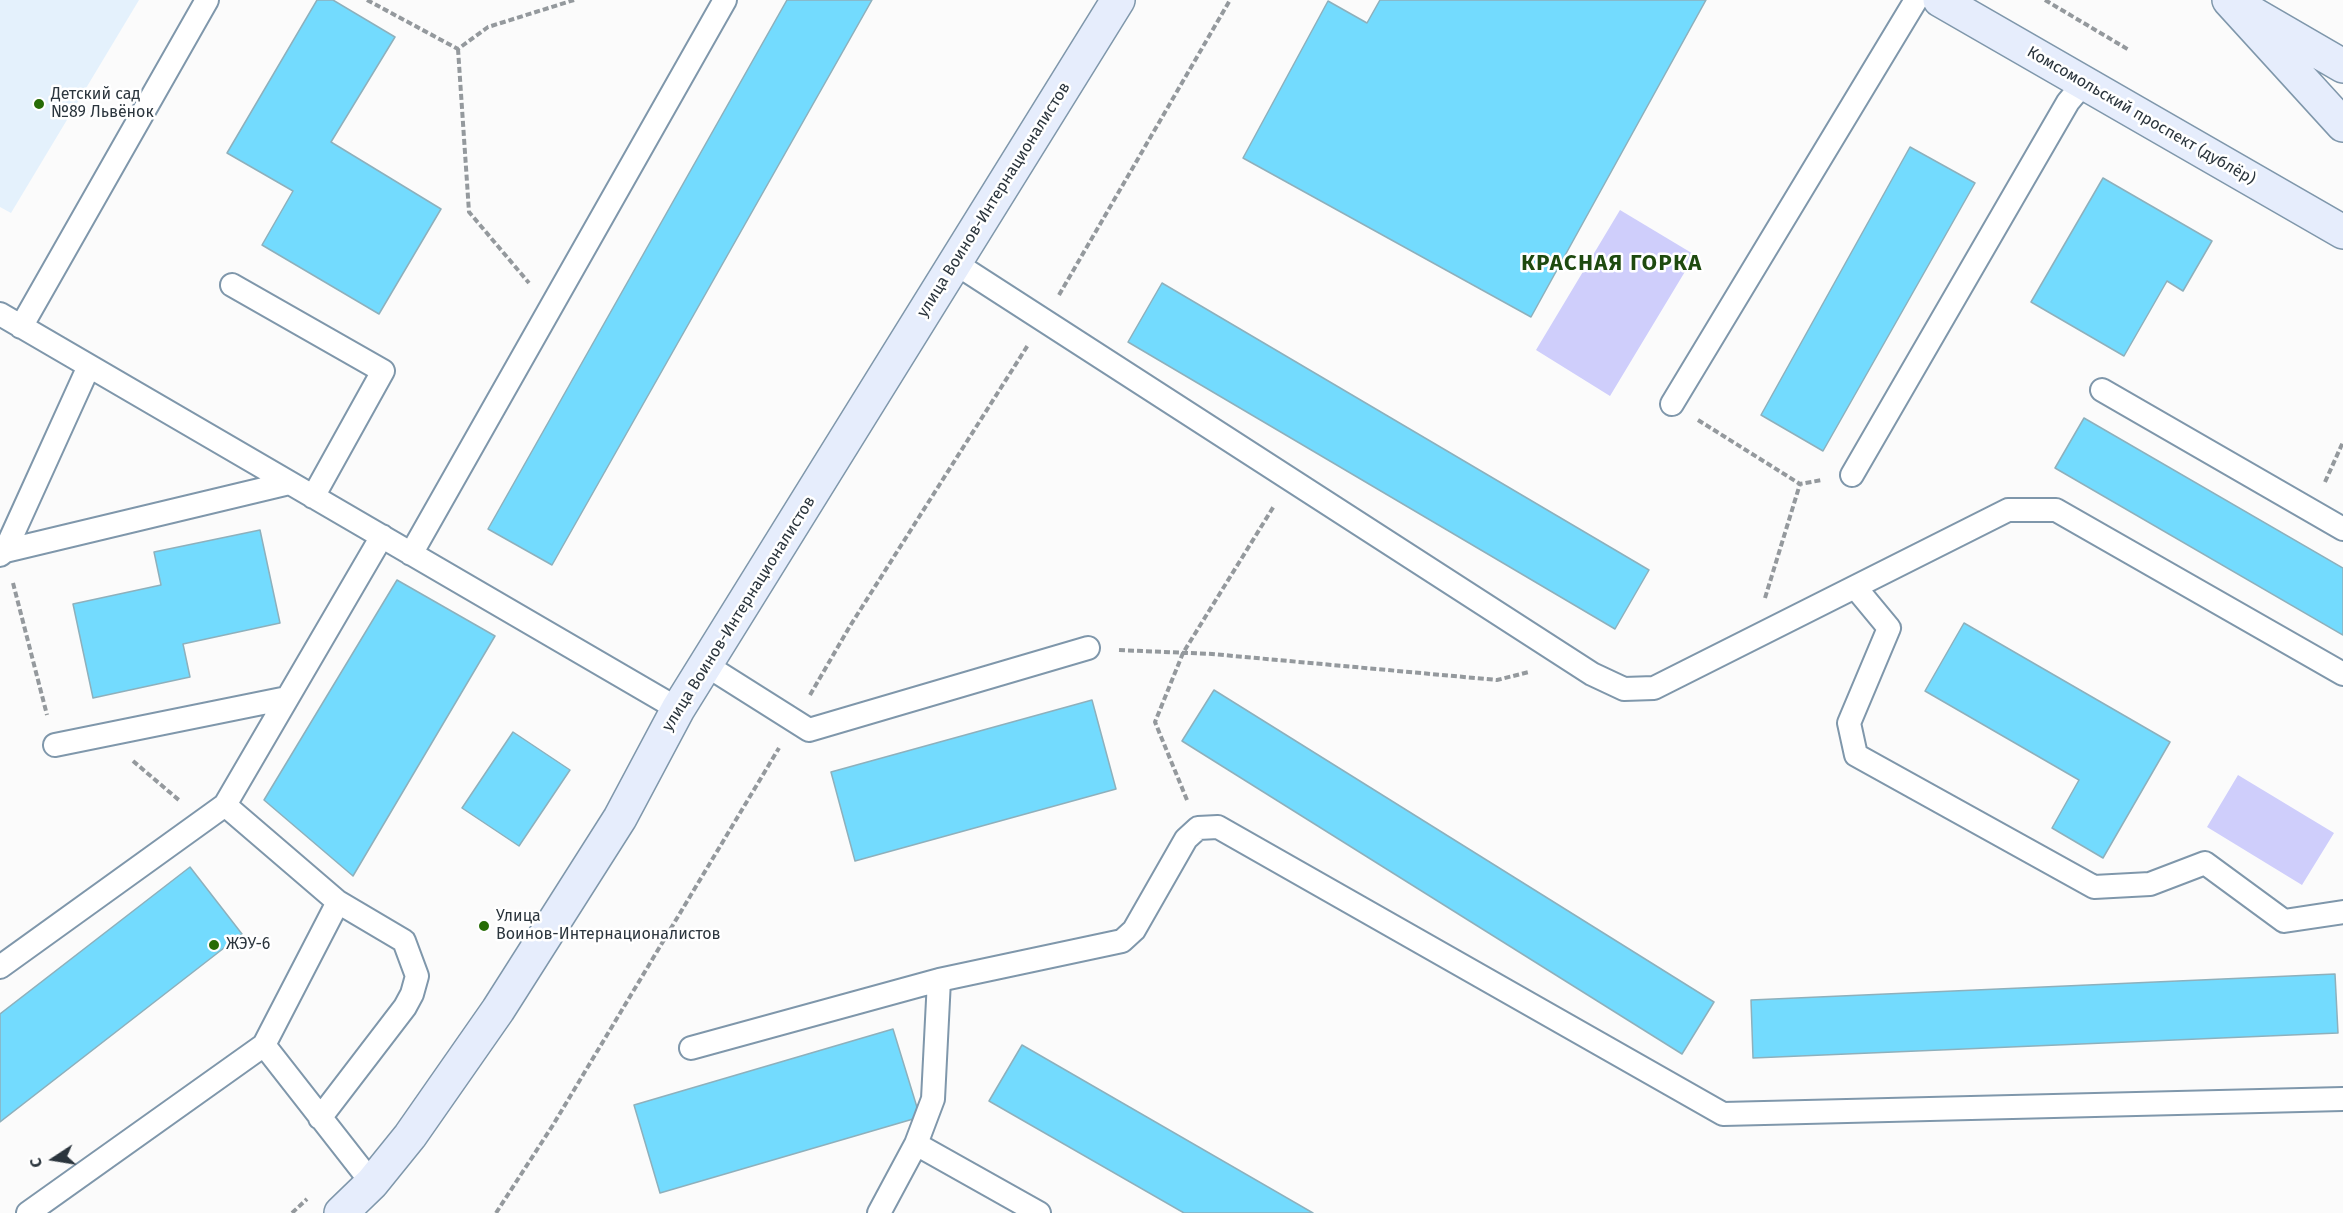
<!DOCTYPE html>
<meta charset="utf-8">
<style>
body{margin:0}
#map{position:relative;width:2343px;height:1213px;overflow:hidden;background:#fbfbfb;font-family:"Fira Sans",sans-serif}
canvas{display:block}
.north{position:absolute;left:24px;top:1129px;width:60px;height:60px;-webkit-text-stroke:4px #fff;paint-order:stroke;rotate:258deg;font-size:16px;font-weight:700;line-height:24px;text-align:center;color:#2b353d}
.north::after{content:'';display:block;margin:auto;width:21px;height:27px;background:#2b353d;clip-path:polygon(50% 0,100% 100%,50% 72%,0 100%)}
</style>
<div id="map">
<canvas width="2343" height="1213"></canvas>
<div class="north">С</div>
</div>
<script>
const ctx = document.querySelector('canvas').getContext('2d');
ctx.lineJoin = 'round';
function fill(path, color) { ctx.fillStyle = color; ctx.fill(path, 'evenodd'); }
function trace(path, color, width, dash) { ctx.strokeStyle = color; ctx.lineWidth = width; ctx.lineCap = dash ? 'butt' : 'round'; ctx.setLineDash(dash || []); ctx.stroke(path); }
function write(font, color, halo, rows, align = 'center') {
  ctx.font = font + ' "Fira Sans",sans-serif'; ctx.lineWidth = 5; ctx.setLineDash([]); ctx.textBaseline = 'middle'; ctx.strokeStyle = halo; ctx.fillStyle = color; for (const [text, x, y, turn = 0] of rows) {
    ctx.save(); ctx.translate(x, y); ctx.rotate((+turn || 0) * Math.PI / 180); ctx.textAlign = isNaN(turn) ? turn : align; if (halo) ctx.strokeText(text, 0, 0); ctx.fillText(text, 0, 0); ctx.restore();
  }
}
const built = new Path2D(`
 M 0,0 L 139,0 L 11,213 L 0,207 Z`);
const green = new Path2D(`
 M 1620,210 L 1695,255 L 1610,396 L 1536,350 Z
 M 2238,775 L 2334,833 L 2302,885 L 2207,827 Z`);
const building = new Path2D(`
 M 317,0 L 333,0 L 395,37 L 331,142 L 441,209 L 379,314 L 262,245 L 293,191 L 227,153 Z
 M 787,0 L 872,0 L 552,565 L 488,529 Z
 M 1380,0 L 1706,0 L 1531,317 L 1243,158 L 1328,1 L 1367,23 Z
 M 1910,147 L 1975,183 L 1823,451 L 1761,415 Z
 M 2103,178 L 2212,241 L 2183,291 L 2167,281 L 2124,356 L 2031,302 Z
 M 1162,283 L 1649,570 L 1615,629 L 1128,342 Z
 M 2084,418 L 2343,568 L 2343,635 L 2055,468 Z
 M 260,530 L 280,623 L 183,644 L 190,677 L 93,698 L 73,604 L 161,585 L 154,552 Z
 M 397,580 L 495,636 L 353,876 L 264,800 Z
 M 1964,623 L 2170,742 L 2103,858 L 2052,828 L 2079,780 L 1925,691 Z
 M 1214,690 L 1714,1002 L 1682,1054 L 1182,741 Z
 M 1092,700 L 1116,789 L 855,861 L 831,772 Z
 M 513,732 L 570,770 L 519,846 L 462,808 Z
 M 190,867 L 242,934 L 0,1122 L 0,1014 Z
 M 2335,974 L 2338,1033 L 1753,1058 L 1751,1000 Z
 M 893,1029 L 920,1117 L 660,1193 L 634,1105 Z
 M 1022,1045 L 1313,1213 L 1184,1213 L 989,1101 Z`);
const path = new Path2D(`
 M 367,0 L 458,49 L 488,27 L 574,0
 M 2045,0 L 2129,50
 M 458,49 L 469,212 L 529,283
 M 1059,295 L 1230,0
 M 1698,420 L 1800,484 L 1822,480
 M 2325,482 L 2343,442
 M 13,583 L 47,715
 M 1765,598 L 1800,484
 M 1119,650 L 1212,654 L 1497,680 L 1529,672
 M 810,695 L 850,626 L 1028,345
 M 133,761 L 180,801
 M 1187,800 L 1155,722 L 1183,653 L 1274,506
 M 292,1213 L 307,1199
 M 496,1213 L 553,1125 L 779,748`);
const lane = new Path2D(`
 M 955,263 L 1592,674 L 1624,689 L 1654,688 L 2008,510 L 2056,510 L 2343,674
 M 232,285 L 383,371 L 313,497
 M 0,314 L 678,709
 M 21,327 L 207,0
 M 2102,390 L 2343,529
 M 1672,404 L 1916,0
 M 1852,475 L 2068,102 L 2084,83
 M 5,551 L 289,483
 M 411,554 L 725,0
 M 0,555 L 5,551 L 89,366
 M 1855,587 L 1889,628 L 1849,723 L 1856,755 L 2094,887 L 2150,884 L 2205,863 L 2284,921 L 2343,912
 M 706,665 L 809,730 L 1088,648
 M 55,745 L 287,698
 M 225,805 L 338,902 L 264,1045
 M 0,967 L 225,805 L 382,536
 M 691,1048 L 939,980
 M 320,1118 L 405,1007 L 412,994 L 417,976 L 404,941 L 338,902
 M 916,1144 L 1039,1213
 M 28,1213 L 264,1045 L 372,1183
 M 879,1213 L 916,1144 L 933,1099 L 939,980 L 1122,941 L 1134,930 L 1186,839 L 1198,828 L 1218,827 L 1723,1114 L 2343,1099`);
const secondary = new Path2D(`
 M 1940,0 L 2343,232
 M 2229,0 L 2343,125
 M 2255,15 L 2343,66
 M 341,1213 L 372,1183 L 410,1136 L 498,1010 L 620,818 L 678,709 L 1118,0`);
const markers = [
 [39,104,6,"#276c06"],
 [484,926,6,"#276c06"],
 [214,945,6,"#276c06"]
];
const poiNames = [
 ["Детский сад",51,95],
 ["№89 Львёнок",51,113],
 ["Улица",496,917],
 ["Воинов-Интернационалистов",496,935],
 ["ЖЭУ-6",226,945]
];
const streetNames = [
 ["Комсомольский проспект (дублёр)",2141,116,30],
 ["улица Воинов-Интернационалистов",994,200,-58],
 ["улица Воинов-Интернационалистов",739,614,-58]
];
const districtNames = [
 ["КРАСНАЯ ГОРКА",1612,264]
];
fill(built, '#e4f1fc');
fill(green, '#cfcefb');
fill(building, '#73dbfe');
trace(building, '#8eb0bc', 1.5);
trace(lane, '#7f97ab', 26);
trace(secondary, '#7f97ab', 36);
trace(path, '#94999d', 4, [6, 3]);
trace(lane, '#fff', 22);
trace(secondary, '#e6edfc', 33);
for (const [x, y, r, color] of markers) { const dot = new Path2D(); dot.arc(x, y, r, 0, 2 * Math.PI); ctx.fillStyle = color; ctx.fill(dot); trace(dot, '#fff', 2); }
write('16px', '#2b353d', '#fff', poiNames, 'left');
write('16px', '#2b353d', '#fff', streetNames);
ctx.letterSpacing = '1.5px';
write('bold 22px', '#1e4a0f', '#fff', districtNames);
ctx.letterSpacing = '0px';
</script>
